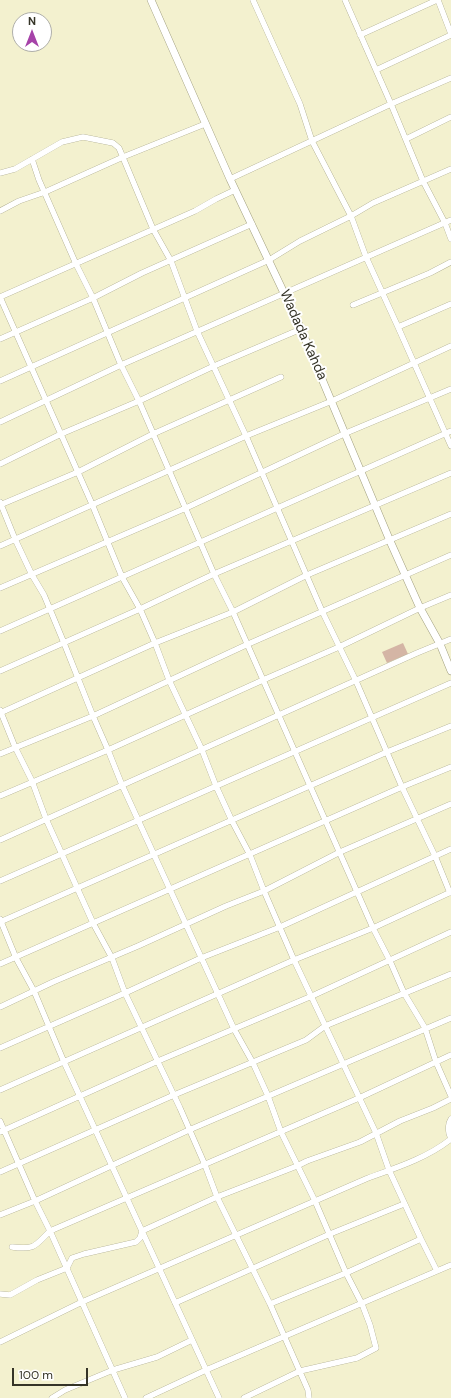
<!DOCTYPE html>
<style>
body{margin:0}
#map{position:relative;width:451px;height:1398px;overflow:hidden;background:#f3f1cf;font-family:"DM Sans",sans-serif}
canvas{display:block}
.north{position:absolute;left:12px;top:12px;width:40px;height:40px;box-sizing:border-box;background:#fff;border:1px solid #aeaea9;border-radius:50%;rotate:0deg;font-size:11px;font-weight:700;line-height:16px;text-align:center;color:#353427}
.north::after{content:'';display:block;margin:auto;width:14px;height:18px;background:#a643a9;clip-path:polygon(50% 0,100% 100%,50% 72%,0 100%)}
.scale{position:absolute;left:12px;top:1368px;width:76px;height:18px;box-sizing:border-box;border:2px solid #353427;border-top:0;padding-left:5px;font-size:12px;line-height:14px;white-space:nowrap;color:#353427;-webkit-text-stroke:3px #fff;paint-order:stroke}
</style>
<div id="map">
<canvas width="451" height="1398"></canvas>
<div class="north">N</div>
<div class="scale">100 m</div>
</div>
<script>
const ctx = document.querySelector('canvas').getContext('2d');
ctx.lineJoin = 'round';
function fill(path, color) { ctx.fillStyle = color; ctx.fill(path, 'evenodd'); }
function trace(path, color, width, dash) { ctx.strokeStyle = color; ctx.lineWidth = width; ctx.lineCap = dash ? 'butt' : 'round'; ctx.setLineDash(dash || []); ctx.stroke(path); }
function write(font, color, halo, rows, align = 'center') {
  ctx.font = font + ' "DM Sans",sans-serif'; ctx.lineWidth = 4; ctx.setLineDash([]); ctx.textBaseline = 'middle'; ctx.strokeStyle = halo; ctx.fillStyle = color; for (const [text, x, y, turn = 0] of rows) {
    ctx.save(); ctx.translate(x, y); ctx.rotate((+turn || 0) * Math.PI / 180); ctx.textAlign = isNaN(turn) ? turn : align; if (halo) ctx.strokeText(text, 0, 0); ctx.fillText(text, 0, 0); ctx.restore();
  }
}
const green = new Path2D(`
 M 403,643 L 408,654 L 387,663 L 382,652 Z`);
const minor = new Path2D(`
 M 253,0 L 300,104 L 312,141 L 351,216 L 366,257 L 398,327 L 451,446
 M 345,0 L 391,104 L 423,181 L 445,223 L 451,239
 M 438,0 L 451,34
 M 360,35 L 437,0
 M 376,70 L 451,35
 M 406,139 L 451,117
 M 32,159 L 39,180 L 76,264 L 93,298 L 121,365 L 139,401 L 214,574 L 233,612 L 373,928 L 390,961 L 404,993 L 425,1028 L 436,1062 L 451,1096
 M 0,173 L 15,169 L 62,142 L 83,137 L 113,143 L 119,148 L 153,229 L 171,261 L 197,331 L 246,436 L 322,611 L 356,681 L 402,787 L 435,856 L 450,893
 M 230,179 L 391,104 L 451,78
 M 0,211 L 19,201 L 45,192 L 123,157 L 205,124
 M 0,297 L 92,504 L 122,577 L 140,609 L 155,643 L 169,680 L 202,750 L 216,786 L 232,821 L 250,855 L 264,891 L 294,960 L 376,1133 L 389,1170 L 421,1239 L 437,1271
 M 0,297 L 195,211 L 216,199 L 235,190
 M 353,305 L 430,273 L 451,262
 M 398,327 L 451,304
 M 0,339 L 93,298 L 142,273 L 252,224
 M 0,381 L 269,260 L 300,241 L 351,216 L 373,203 L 451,169
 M 0,422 L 121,365 L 451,220
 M 0,464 L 61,434 L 139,401 L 214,366 L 301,329
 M 0,502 L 15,539 L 32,575 L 44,595 L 64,643 L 93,716 L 108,750 L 122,785 L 234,1029 L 253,1063 L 268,1096 L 281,1132 L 315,1201 L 346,1273 L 362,1304 L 370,1325 L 376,1348 L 357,1358 L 300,1371 L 244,1398
 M 0,505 L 78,472 L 153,434 L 281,377
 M 0,546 L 246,436 L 332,401 L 451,346
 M 0,588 L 186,508 L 346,433 L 451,389
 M 0,631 L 451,431
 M 0,671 L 140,609 L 214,574 L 451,473
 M 0,710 L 15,747 L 32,781 L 46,819 L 93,923 L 112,958 L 125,993 L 180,1108 L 205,1165 L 217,1197 L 270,1304 L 308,1390 L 309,1398
 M 0,713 L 155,643 L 233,612 L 307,575 L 451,514
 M 0,754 L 93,716 L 246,645 L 451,555
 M 0,796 L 108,750 L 263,680 L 339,647 L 420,608 L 451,595
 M 0,840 L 417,653 L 451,639
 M 0,881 L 451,683
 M 0,919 L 16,958 L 34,991 L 64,1062 L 219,1398
 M 0,922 L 387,752 L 451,726
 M 0,964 L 402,787 L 451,767
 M 0,1007 L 53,982 L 138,946 L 226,906 L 264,891 L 340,852 L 451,804
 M 0,1048 L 125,993 L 201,958 L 280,927 L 451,849
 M 0,1090 L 294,960 L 373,928 L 451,892
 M 0,1121 L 35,1201 L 50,1231 L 125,1398
 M 0,1132 L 158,1061 L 312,996 L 451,932
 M 0,1172 L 174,1095 L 306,1040 L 325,1026 L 451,974
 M 0,1215 L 35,1201 L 189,1130 L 451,1018
 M 12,1247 C 35,1250 35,1246 50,1231 L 359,1098 L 451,1055
 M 0,1294 L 10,1295 L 37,1280 L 67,1268 L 72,1258 L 84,1254 L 136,1242 L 140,1238 L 142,1231 L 217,1197 L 297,1166 L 307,1161 L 360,1142 L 400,1121 L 433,1108 L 451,1099
 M 175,1303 L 330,1234 L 404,1204
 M 270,1304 L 346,1273 L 421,1239
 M 0,1342 L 82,1302 L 368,1178 C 396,1168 427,1158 451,1139 C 448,1132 447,1125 451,1119
 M 52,1398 L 65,1390 L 113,1370 L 157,1357 L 192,1340
 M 146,1398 L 206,1370 L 451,1265`);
const major = new Path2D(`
 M 151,0 L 230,179 L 301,329 L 390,541 L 420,608 L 440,644 L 451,671`);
const streetNames = [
 ["Wadada Kahda",303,335,66]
];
fill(green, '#d4b5a5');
trace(minor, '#a19f7f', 6);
trace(major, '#a19f7f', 8);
trace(minor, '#fff', 5.5);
trace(major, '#fff', 7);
write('14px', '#353427', '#fff', streetNames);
</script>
